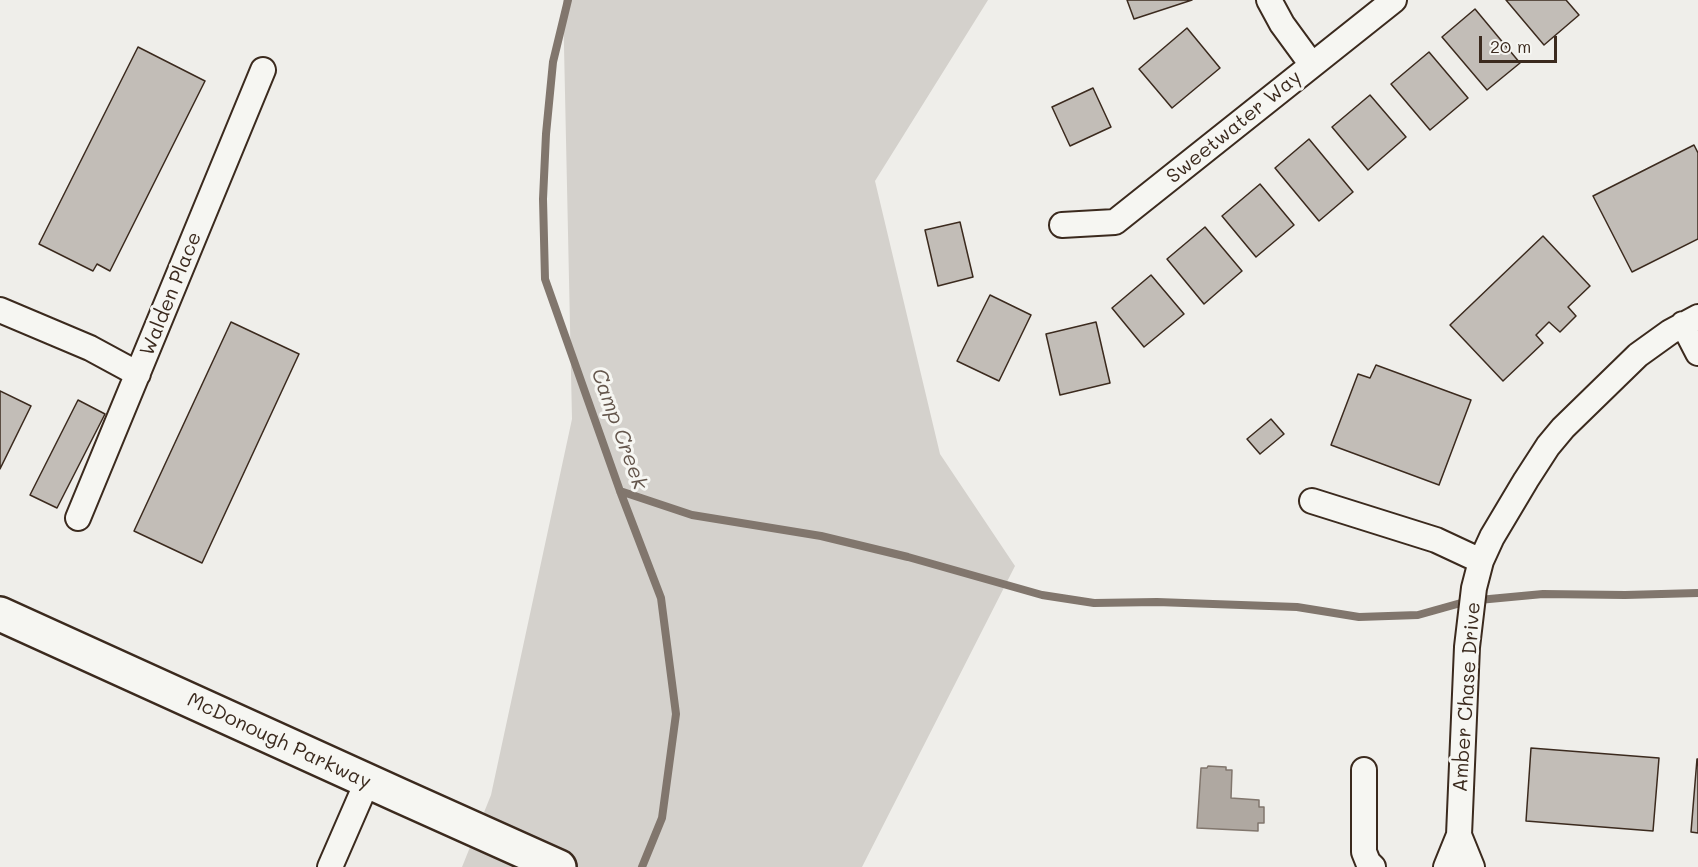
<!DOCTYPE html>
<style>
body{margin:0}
#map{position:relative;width:1698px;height:867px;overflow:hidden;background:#efeeea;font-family:Mali,sans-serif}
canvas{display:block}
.scale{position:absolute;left:1479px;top:36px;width:78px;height:27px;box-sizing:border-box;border:3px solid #3b2a1e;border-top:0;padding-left:8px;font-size:18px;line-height:21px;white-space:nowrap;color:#3b2a1e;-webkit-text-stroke:4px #f6f6f2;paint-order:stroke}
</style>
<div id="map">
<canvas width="1698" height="867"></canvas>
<div class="scale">20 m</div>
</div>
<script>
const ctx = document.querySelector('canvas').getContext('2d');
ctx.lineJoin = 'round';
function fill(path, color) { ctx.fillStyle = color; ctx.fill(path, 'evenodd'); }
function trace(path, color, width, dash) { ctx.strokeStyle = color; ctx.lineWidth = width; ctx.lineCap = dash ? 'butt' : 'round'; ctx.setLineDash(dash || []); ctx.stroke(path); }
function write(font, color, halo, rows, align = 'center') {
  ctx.font = font + ' Mali,sans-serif'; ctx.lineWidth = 6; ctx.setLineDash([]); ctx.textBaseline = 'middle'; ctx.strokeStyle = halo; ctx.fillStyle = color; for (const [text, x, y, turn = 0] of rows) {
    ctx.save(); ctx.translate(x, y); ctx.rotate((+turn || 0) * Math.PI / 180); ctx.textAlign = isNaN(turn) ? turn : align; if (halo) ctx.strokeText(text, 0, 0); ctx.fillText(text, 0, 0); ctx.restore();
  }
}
const green = new Path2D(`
 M 563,0 L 988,0 L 875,181 L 940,454 L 1015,566 L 862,867 L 462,867 L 491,795 L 572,419 Z`);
const water = new Path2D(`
 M 1208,766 L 1226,767 L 1226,770 L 1232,770 L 1231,798 L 1259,800 L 1259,807 L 1264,807 L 1264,823 L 1258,823 L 1258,831 L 1197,828 L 1201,768 L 1207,768 Z`);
const stream = new Path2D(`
 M 568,0 L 553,62 L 546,134 L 543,199 L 545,279 L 620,491 L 661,598 L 676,714 L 662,818 L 642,867
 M 620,491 L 692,515 L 821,536 L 908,557 L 1042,595 L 1094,603 L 1157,602 L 1297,607 L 1359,617 L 1418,615 L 1468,601 L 1543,594 L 1625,595 L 1698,593`);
const building = new Path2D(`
 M 1127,0 L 1192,0 L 1134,19 Z
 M 1506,0 L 1566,0 L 1579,15 L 1544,45 Z
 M 1475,9 L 1520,63 L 1487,90 L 1442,37 Z
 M 1187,28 L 1220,68 L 1172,108 L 1139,69 Z
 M 138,47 L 205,81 L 110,271 L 97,264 L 93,271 L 39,244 Z
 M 1429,52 L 1468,98 L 1430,130 L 1391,84 Z
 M 1093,88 L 1111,127 L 1070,146 L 1052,107 Z
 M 1370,95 L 1406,137 L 1368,170 L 1332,127 Z
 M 1309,139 L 1353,192 L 1319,221 L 1275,168 Z
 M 1694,145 L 1698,153 L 1698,239 L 1632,272 L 1593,196 Z
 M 1260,184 L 1294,225 L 1256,257 L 1222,216 Z
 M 960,222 L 973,277 L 938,286 L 925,230 Z
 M 1205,227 L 1242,271 L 1204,304 L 1167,259 Z
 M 1543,236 L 1590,286 L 1568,307 L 1576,316 L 1560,332 L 1549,322 L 1536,335 L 1543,343 L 1503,381 L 1450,325 Z
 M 1151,275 L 1184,314 L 1144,347 L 1112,308 Z
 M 990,295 L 1031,315 L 999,381 L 957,361 Z
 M 231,322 L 299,354 L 202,563 L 134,531 Z
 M 1096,322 L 1110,383 L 1060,395 L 1046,334 Z
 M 1376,365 L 1471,400 L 1439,485 L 1331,445 L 1358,374 L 1370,378 Z
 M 0,391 L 31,406 L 0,469 Z
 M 78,400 L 105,414 L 57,508 L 30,495 Z
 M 1271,419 L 1284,434 L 1260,454 L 1247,439 Z
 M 1531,748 L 1659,758 L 1653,831 L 1526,821 Z
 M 1697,759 L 1698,759 L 1698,833 L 1691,832 Z`);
const street = new Path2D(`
 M 1269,0 L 1282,24 L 1312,65
 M 1062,225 L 1115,222 L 1394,0
 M 0,310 L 90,348 L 138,374
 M 1683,324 L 1698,353
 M 1312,501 L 1436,540 L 1481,561
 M 78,518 L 263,70
 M 1364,770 L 1364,852 L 1368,862 L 1373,867
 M 1459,835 L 1472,867
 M 330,867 L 367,782
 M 1446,867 L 1459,835 L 1467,647 L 1474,588 L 1481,561 L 1492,537 L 1526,480 L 1548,446 L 1563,428 L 1638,355 L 1670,332 L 1698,317`);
const secondary = new Path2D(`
 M 0,614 C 186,698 372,784 559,867`);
const streetNames = [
 ["Sweetwater Way",1234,127,-39],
 ["Walden Place",171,294,-68],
 ["Amber Chase Drive",1467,697,-86],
 ["McDonough Parkway",279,741,25]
];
const waterNames = [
 ["Camp Creek",619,429,70]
];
fill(green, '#d4d1cc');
fill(water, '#afa8a1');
trace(water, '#81766d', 1.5);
trace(stream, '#81766d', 8);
fill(building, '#c2bdb7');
trace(building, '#3b2a1e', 1.5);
trace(street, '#3b2a1e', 28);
trace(secondary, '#3b2a1e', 38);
trace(street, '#f6f6f2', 24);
trace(secondary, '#f6f6f2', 33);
write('20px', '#3b2a1e', '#f6f6f2', streetNames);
write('italic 21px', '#64564c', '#f6f6f2', waterNames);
</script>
